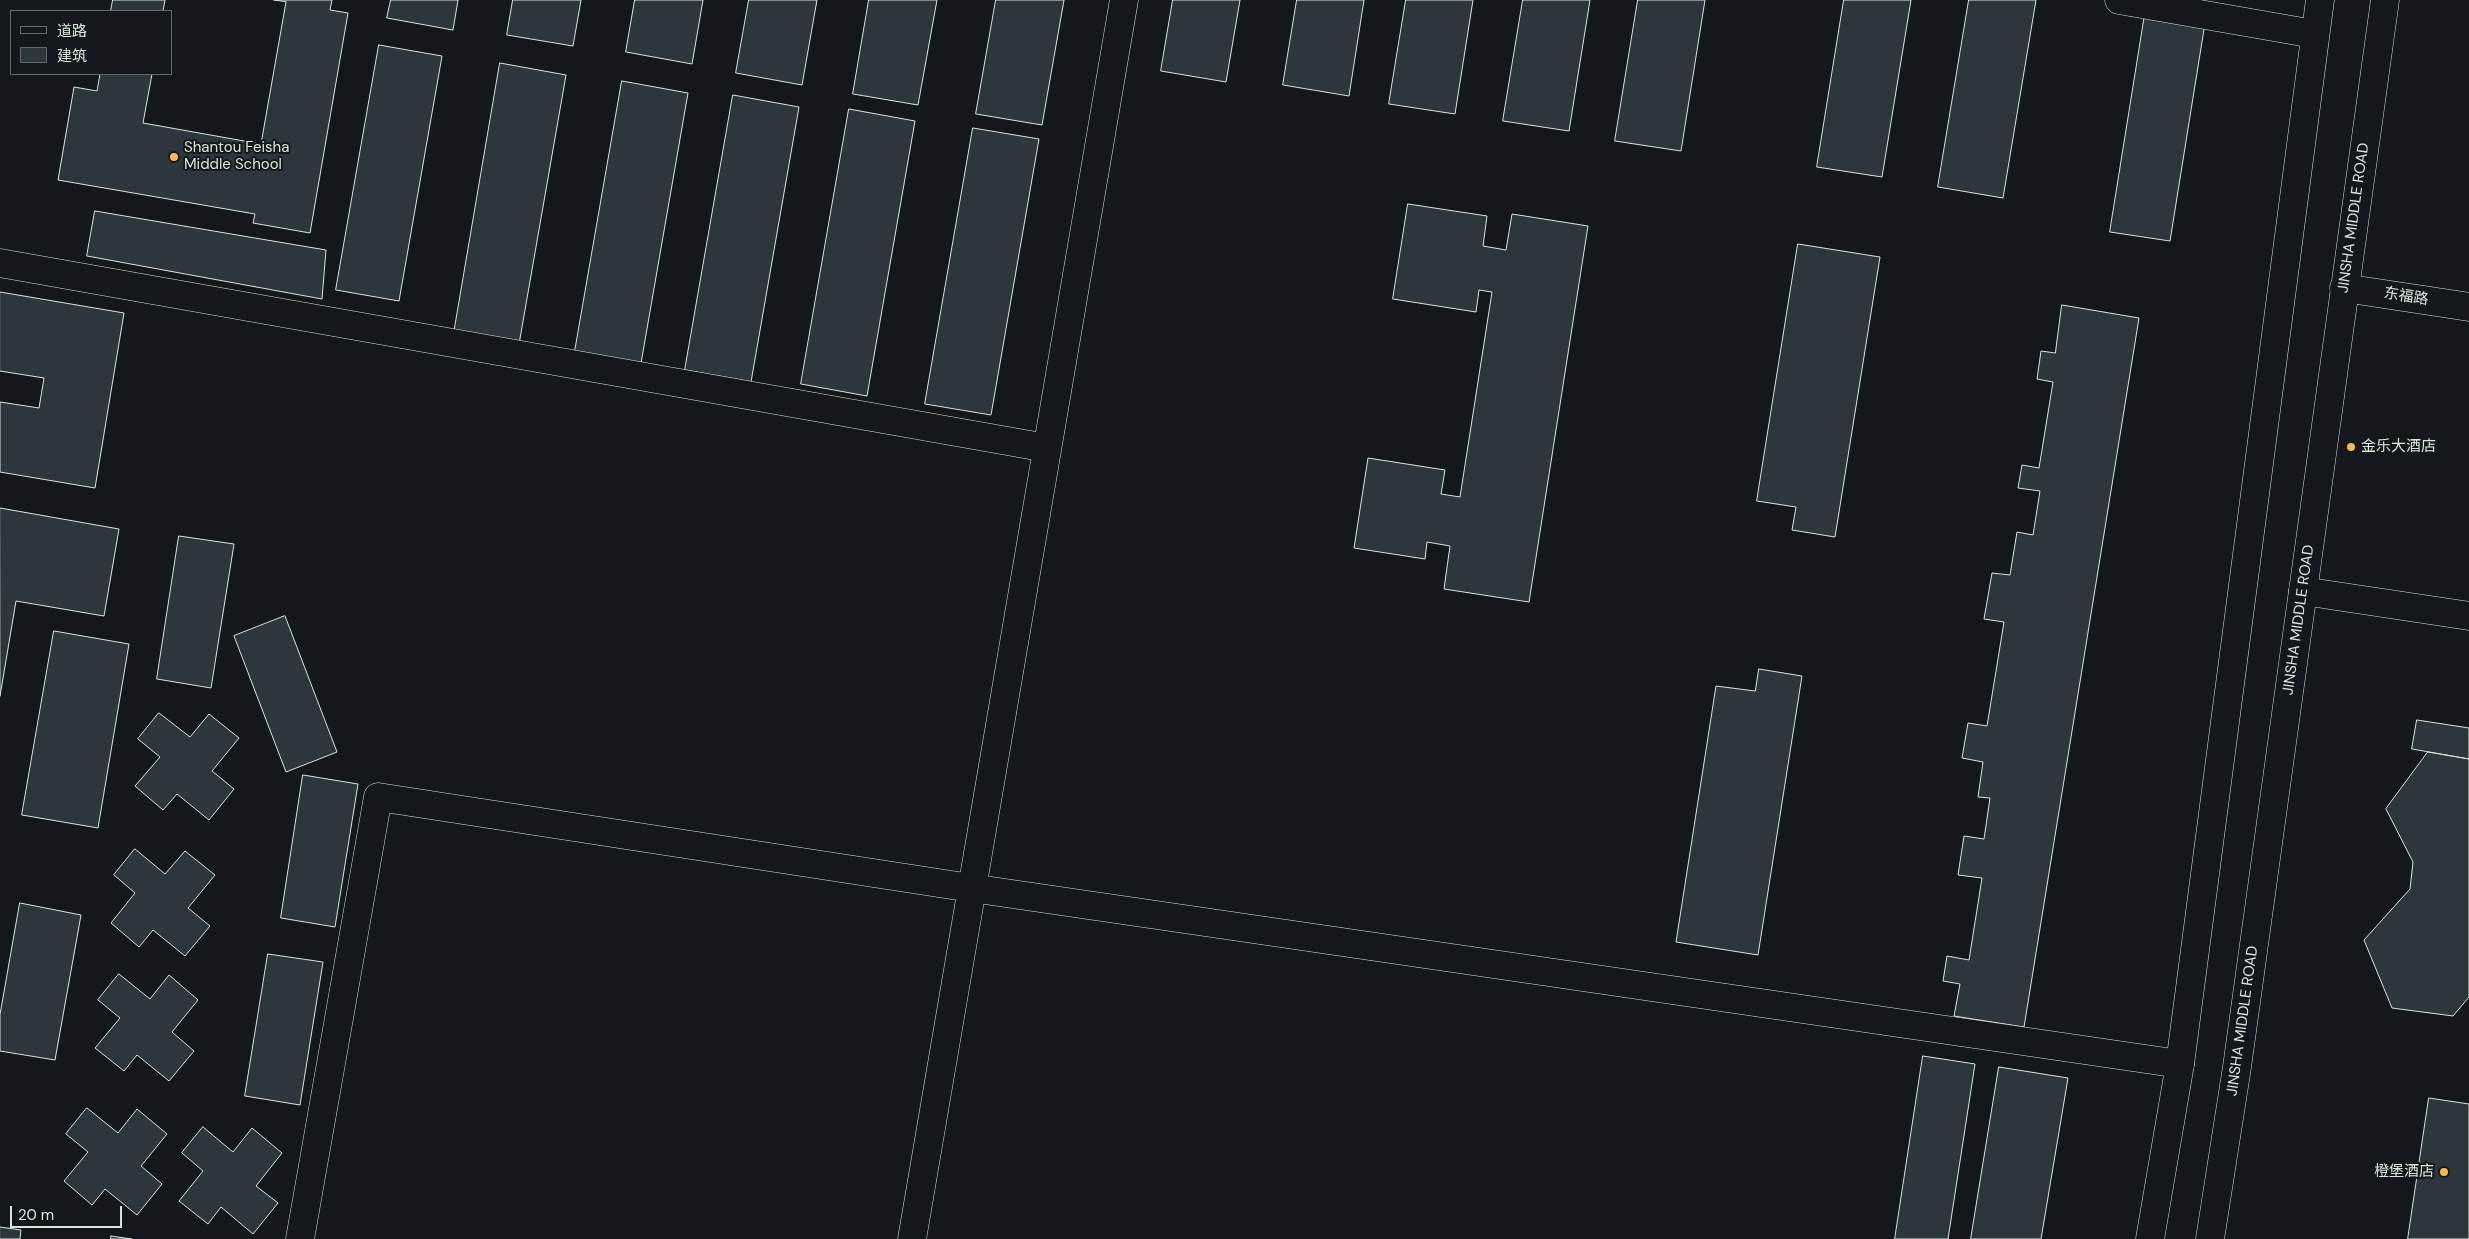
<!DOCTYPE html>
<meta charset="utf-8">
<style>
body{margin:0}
#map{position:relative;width:2469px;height:1239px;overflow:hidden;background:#14181c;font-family:"DM Sans","Noto Sans SC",sans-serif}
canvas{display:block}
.legend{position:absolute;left:10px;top:10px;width:162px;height:65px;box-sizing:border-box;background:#14181c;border:1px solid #626a69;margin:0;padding:6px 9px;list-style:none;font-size:15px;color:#d8e6dc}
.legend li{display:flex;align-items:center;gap:10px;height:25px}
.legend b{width:25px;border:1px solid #626a69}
.scale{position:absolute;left:10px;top:1206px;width:112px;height:22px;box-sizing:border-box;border:2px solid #d8e6dc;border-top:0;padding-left:6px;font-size:15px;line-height:18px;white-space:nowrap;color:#d8e6dc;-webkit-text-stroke:4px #14181c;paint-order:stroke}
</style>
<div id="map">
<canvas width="2469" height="1239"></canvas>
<ul class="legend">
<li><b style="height:6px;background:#14181c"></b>道路</li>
<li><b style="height:14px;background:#2c363c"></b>建筑</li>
</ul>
<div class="scale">20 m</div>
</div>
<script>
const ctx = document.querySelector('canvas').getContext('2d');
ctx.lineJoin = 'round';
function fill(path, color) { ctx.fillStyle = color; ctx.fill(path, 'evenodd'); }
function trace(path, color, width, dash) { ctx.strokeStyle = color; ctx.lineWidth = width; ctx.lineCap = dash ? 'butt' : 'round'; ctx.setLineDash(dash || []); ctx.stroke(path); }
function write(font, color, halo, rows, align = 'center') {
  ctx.font = font + ' "DM Sans","Noto Sans SC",sans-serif'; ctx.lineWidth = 4; ctx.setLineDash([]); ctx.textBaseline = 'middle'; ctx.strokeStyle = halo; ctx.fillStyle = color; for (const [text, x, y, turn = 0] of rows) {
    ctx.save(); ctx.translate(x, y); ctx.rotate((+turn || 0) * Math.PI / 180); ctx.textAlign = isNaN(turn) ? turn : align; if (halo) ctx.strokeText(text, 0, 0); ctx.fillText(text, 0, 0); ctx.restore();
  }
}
const building = new Path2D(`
 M 113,0 L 165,0 L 163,11 L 111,11 Z
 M 274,0 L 332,0 L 330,10 L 348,13 L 310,233 L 253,223 L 255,214 L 58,180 L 74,87 L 97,91 L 100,74 L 152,74 L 143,123 L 261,144 L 286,2 Z
 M 391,0 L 458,0 L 453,30 L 387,18 Z
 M 513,0 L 581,0 L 573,46 L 507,35 Z
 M 635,0 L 703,0 L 692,64 L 626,52 Z
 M 749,0 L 817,0 L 802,85 L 736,73 Z
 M 869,0 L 937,0 L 918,105 L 853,94 Z
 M 996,0 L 1064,0 L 1042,125 L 976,114 Z
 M 1173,0 L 1240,0 L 1226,82 L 1161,71 Z
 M 1297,0 L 1364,0 L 1349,96 L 1283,85 Z
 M 1406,0 L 1473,0 L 1455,114 L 1389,104 Z
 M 1523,0 L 1590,0 L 1569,131 L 1503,121 Z
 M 1638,0 L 1705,0 L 1681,151 L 1615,141 Z
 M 1844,0 L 1911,0 L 1882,177 L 1817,167 Z
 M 1969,0 L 2036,0 L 2003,198 L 1938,187 Z
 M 2145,14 L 2205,23 L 2170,241 L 2110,232 Z
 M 379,45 L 442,56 L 399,301 L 336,290 Z
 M 500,63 L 566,75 L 518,350 L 453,339 Z
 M 622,81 L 688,93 L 640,369 L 574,357 Z
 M 733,95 L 799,107 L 751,382 L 685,370 Z
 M 849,109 L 915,121 L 867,396 L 801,384 Z
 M 973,128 L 1039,139 L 991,415 L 925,404 Z
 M 1408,204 L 1487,216 L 1483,246 L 1506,250 L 1512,214 L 1588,226 L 1529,602 L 1444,589 L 1450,546 L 1427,542 L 1425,559 L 1354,548 L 1368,458 L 1445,470 L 1441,494 L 1460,497 L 1492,292 L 1479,290 L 1476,312 L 1393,299 Z
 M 95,211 L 326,250 L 322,299 L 87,256 Z
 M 1798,244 L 1880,257 L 1835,537 L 1792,530 L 1796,507 L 1757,501 Z
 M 0,292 L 124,313 L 95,488 L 0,472 L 0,402 L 39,408 L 44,378 L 0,371 Z
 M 2062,305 L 2139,318 L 2024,1027 L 1954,1016 L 1960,984 L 1943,981 L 1947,956 L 1969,960 L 1982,878 L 1958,875 L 1964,836 L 1984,839 L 1990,798 L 1978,797 L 1983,762 L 1962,758 L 1968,723 L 1987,726 L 2004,622 L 1984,619 L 1992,573 L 2010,575 L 2017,532 L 2033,535 L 2040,491 L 2018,488 L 2022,465 L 2039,468 L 2053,382 L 2037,379 L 2041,351 L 2055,353 Z
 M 0,508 L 119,529 L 104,616 L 16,601 L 0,696 Z
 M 179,536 L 234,544 L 211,688 L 157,679 Z
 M 285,616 L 337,752 L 286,772 L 234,636 Z
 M 54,631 L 129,644 L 98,828 L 22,815 Z
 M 1759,669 L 1802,676 L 1758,955 L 1676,942 L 1716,686 L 1755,691 Z
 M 159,713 L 190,737 L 209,714 L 239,738 L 212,771 L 234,789 L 209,820 L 177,794 L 163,810 L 135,786 L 160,757 L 138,739 Z
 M 2417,720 L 2469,728 L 2469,759 L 2412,749 Z
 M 2428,752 L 2469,759 L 2469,997 L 2453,1016 L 2392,1008 L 2364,940 L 2410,889 L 2413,862 L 2386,809 Z
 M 303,775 L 358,784 L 335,927 L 281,918 Z
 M 135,849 L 165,874 L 185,851 L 215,875 L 188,908 L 210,926 L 185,956 L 153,930 L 139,947 L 111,923 L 135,893 L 114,875 Z
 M 20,903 L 81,915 L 55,1060 L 0,1051 L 0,1015 Z
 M 268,954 L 323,962 L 300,1105 L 245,1096 Z
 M 119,974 L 150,999 L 169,975 L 198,1000 L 172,1032 L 194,1051 L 169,1081 L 137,1055 L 124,1071 L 95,1048 L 120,1018 L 98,1000 Z
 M 1923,1056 L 1975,1064 L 1948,1239 L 1895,1239 Z
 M 1999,1067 L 2068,1078 L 2041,1239 L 1971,1239 Z
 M 2429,1098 L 2469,1104 L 2469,1239 L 2408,1239 Z
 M 87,1108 L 118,1133 L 137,1109 L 167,1134 L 141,1166 L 162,1184 L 137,1215 L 105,1189 L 92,1205 L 64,1181 L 88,1152 L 66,1134 Z
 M 203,1127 L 233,1152 L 252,1128 L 282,1153 L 256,1186 L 278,1203 L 253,1234 L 221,1207 L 208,1224 L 179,1201 L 203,1171 L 182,1153 Z
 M 0,1227 L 21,1230 L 20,1239 L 0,1239 Z
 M 111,1236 L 132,1239 L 111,1239 Z`);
const minor = new Path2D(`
 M 2119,0 L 2314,34
 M 0,263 L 1047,448
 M 2344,288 L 2469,307
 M 2303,591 L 2469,616
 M 300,1239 L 378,797 L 971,888 L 2180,1064
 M 912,1239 L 1124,0`);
const major = new Path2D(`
 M 2150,1239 L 2180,1064 L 2320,0
 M 2210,1239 L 2237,1067 L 2385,0`);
const markers = [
 [174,157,5,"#ffb74d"],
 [2351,447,5,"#ffb74d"],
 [2444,1172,5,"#ffb74d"]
];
const poiNames = [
 ["Shantou Feisha",184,148],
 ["Middle School",184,165],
 ["金乐大酒店",2361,447],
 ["橙堡酒店",2434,1172,"right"]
];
const streetNames = [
 ["JINSHA MIDDLE ROAD",2354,218,-82],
 ["东福路",2406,297,9],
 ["JINSHA MIDDLE ROAD",2299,620,-82],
 ["JINSHA MIDDLE ROAD",2243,1021,-82]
];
fill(building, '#2c363c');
trace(building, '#d8e6dc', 1);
trace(minor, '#d8e6dc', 29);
trace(major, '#d8e6dc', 29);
trace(minor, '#14181c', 28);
trace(major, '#14181c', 28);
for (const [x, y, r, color] of markers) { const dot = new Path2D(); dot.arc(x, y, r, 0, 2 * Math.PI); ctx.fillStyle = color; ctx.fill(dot); trace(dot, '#14181c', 2); }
write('15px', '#d8e6dc', '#14181c', poiNames, 'left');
write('15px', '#d8e6dc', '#14181c', streetNames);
</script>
